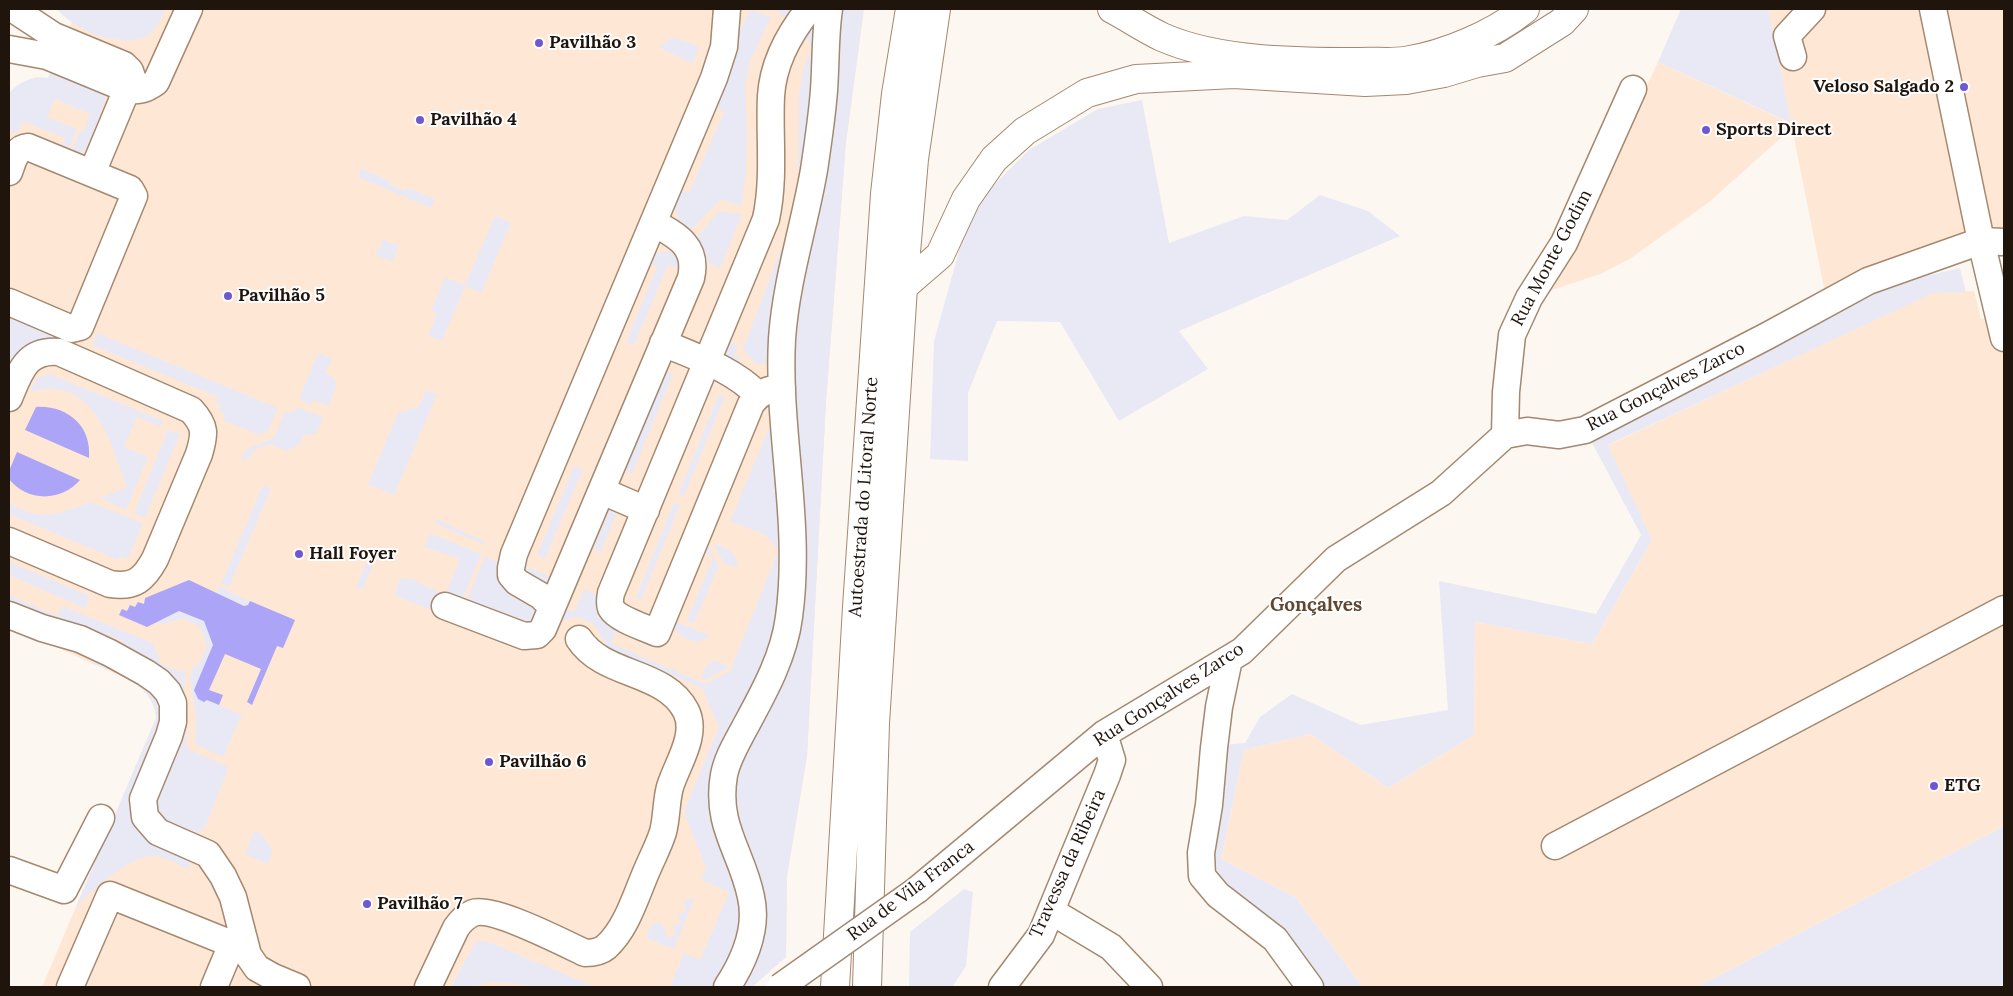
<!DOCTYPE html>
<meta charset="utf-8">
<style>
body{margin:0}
#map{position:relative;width:2013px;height:996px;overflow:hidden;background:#fdf7f1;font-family:Lora,serif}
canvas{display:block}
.frame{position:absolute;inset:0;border:10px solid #20150c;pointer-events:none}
</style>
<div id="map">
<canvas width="2013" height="996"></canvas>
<div class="frame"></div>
</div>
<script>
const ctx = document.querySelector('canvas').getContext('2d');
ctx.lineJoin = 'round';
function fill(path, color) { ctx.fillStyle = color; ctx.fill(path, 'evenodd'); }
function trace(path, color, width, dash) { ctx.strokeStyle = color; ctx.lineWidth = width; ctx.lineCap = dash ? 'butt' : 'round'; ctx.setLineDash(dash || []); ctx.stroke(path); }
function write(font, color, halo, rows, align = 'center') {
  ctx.font = font + ' Lora,serif'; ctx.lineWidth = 4; ctx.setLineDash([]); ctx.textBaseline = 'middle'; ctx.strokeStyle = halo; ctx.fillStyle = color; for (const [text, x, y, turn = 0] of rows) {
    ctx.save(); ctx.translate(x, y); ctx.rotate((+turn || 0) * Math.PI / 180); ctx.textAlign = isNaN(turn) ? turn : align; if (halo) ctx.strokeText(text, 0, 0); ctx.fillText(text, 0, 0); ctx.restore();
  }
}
const built = new Path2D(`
 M 57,9 L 864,9 L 846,142 L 826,402 L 807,756 L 787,876 L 786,957 L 752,987 L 42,987 L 156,718 L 155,709 L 150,697 L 141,687 L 125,678 L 9,626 L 9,93 L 25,81 L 36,77 L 48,78 L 72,22 Z
 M 1768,9 L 2004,9 L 2004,256 L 1981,241 L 1827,303 L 1792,128 L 1708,203 L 1631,258 L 1603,273 L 1549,291 L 1658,62 L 1790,123 Z
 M 1974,291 L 1981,319 L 2004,313 L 2004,826 L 1697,987 L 1363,987 L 1295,897 L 1221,859 L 1244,750 L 1311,734 L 1388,788 L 1474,735 L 1475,622 L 1592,644 L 1652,540 L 1607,446 L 1933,292 Z`);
const green = new Path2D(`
 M 57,9 L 165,9 C 161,20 156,31 145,37 C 139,40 133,40 126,40 C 99,39 75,29 57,9 Z
 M 750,9 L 771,17 L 750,61 L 745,84 L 747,134 L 746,172 L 741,206 L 721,199 L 686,235 C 678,220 671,205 677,189 L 689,193 L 724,112 L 712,106 L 733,28 L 741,29 Z
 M 769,9 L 797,9 L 788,21 L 779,12 Z
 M 841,9 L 864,9 L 846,142 L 826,402 L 807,756 L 787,876 L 786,957 L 752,987 L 739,987 L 742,845 L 731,783 L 783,679 L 790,359 Z
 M 1681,9 L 1768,9 L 1791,123 L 1658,62 Z
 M 819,10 L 816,50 L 800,33 Z
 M 675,38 L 699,46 L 693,63 L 659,48 L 668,39 Z
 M 810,52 L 816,58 L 812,128 L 771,362 L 757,365 L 743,349 L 791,223 L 798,186 L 799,96 L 803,70 Z
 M 52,70 L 103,93 L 106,98 L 88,147 L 80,153 L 71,152 L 80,131 L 83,132 L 90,114 L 55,99 L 47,117 L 77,129 L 68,150 L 61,147 L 65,138 L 22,121 L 17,134 L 9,130 L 9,93 C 20,81 32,77 48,78 Z
 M 1142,100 L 1169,243 L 1244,216 L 1287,220 L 1320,195 L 1368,211 L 1400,236 L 1179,331 L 1208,369 L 1119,421 L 1060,322 L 997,321 L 968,393 L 968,461 L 930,459 L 934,341 L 971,208 L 1029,150 L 1098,109 Z
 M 361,168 L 390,181 L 389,184 L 405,191 L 406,187 L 435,199 L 431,208 L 358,177 Z
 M 719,211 L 742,214 L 720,269 L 709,262 L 703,263 L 692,243 Z
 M 495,216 L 511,223 L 481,293 L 465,286 L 442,341 L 428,336 L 437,314 L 431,311 L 445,277 L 465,285 Z
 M 383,239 L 399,246 L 392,262 L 376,255 Z
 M 669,251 L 679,258 L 685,271 L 668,265 L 634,345 L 626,342 L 657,267 L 651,264 L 653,261 L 650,259 L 658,252 Z
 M 1960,268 L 1966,292 L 1933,293 L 1608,445 L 1652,540 L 1592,644 L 1475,622 L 1474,735 L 1388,788 L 1311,734 L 1244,750 L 1221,859 L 1295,897 L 1363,987 L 1318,987 L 1211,874 L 1221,745 L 1245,743 L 1260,717 L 1292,694 L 1361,725 L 1448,710 L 1439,581 L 1596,614 L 1641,535 L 1589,437 L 1875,288 Z
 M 9,311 L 63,333 L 58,344 L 12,368 L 9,366 Z
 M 97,333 L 278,408 L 268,431 L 260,435 L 223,420 L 225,414 L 219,411 L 221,406 L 216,403 L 218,397 L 92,345 Z
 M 725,341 L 738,346 L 734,355 L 740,358 L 738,364 L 725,354 Z
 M 318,353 L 332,359 L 325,373 L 333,377 L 337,386 L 328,406 L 314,400 L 311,405 L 299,399 Z
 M 666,371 L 673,374 L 632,474 L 625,471 Z
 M 47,373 L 163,421 L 161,427 L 137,417 L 124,447 L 148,457 L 126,510 L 100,498 L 127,487 C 110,443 94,373 30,392 L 37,377 L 41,378 L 42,375 L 46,376 Z
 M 427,390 L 437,394 L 394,495 L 368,484 L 398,413 L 418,407 Z
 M 719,394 L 725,396 L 684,496 L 678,494 Z
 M 297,407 L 323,417 L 316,434 L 304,435 L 299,445 L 286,451 L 271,444 L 252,451 L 250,458 L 241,460 L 246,449 L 274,438 L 285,411 C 291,413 294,412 297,407 Z
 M 776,411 L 786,567 L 776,645 L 731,737 L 739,893 L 743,919 L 726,971 L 713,987 L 670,987 L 684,953 L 700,960 L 729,892 L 702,880 L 706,869 L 685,815 L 685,809 L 719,727 L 702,688 L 608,648 L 595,625 L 585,620 L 576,617 L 566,619 L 559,623 L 561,607 L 574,612 L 584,589 L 601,597 L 618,626 L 611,643 L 705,684 L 730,671 L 778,551 L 766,535 L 730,521 Z
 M 168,430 L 180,434 L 145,518 L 134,513 Z
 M 574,466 L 583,469 L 545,559 L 537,555 Z
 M 263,485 L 271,489 L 229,587 L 221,584 Z
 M 9,502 C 38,523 60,514 90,502 L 143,523 L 128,559 L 120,556 L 118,560 L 9,514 Z
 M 674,502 L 680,505 L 641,600 L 636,597 Z
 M 621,503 L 601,552 L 593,549 L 609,511 L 602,509 Z
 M 436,519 L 484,541 L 483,544 L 434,523 Z
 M 430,533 L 481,554 L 461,603 L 441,614 L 394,595 L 401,577 L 409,580 L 410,578 L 445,595 L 460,559 L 424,547 Z
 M 707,544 L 719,566 L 694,623 L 687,621 L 713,557 L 700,551 Z
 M 713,544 C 727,546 739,553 737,568 L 724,563 Z
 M 485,556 L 501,564 L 541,606 L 532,629 L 465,604 Z
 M 9,562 L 90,596 L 85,608 L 9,575 Z
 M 366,563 L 373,565 L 362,590 L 356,587 Z
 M 519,564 L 557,579 L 553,587 L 522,579 Z
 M 220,586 L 228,590 L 227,591 L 250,601 L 248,605 L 245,606 L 216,594 Z
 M 9,595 L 57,616 L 62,606 L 153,643 L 161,664 L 180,672 L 186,669 C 181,688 188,703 188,721 L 182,720 L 135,656 L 120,640 L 9,603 Z
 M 179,611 L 204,621 L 213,645 L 194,690 L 198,699 L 204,702 L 207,700 L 242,715 L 223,757 L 195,744 L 196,716 L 190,679 L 193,666 L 199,664 L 207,645 L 199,626 L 181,618 L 162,625 L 156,623 Z
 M 672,620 L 710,636 L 699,642 L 686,639 L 673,630 Z
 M 79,658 C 110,668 162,678 161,720 L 133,788 L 132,802 L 192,856 L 188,869 C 178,865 167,857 155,856 C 133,854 88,891 75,909 L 156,718 C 154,681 107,670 79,658 Z
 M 714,660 L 727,665 L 727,668 L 706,680 L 701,678 L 707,665 Z
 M 181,726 L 187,727 L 186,743 L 188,749 L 229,767 L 205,827 L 196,834 L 159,819 L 154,793 Z
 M 2004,826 L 2004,987 L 1697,987 Z
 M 254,831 L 260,833 L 273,851 L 267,864 L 245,854 Z
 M 964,889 L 973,892 L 966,966 L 952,987 L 909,987 L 910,932 Z
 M 692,898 L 694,899 L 674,949 L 646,938 L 651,925 L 661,922 L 668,938 L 676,935 L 673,926 L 681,923 L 678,914 L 686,910 L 683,902 Z
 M 478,941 L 486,941 L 595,987 L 535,987 L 520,984 L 488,982 L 472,987 L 451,987 L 475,943 Z`);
const water = new Path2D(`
 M 36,407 C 66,405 92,425 89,458 L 25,430 Z
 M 17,452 L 80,480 C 61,502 27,502 9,479 L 9,471 Z
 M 189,580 L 244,606 L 248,605 L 250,601 L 295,620 L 283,648 L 277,646 L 252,705 L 247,702 L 261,669 L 225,654 L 209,690 L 223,695 L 219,705 L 207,700 L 204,702 L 198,699 L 194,690 L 213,645 L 204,621 L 179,611 L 147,627 L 119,615 L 122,609 L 127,611 L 130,605 L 135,607 L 138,602 L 144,604 L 145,598 Z`);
const minor = new Path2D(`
 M 13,9 L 54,36 L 124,65 L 130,71 L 132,77 L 92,173
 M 1933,9 L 1981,241 L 2004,338
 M 9,49 L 47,56 L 127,89 C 139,92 146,89 156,82 L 189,9
 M 1793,57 L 1787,36 L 1812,9
 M 9,172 C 13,162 15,148 28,147 L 130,189 L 134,196 L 80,327 L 72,329 L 9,302
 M 663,343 C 696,357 733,369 758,395
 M 782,388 C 768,389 760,392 751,404 L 657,633 C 646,628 617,619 611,608 C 609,603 610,598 611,593 L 766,219 C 775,177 769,137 771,96 C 773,63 789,34 809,9
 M 9,398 C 20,372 26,349 59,352 L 191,410 C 206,426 205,434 199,454 L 155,559 C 144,579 135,588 110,584 L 9,541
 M 1505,435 L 1506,392 L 1512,335 L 1529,298 L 1564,243 L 1633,89
 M 602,491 L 646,510
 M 445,606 L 524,636 L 537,635 L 543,629 L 691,278 C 698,247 678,236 654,223
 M 552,607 L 541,596 L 517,582 L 511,575 L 511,568 L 514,554 L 714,78 L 724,47 L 727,9
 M 9,615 L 42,628 L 80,639 L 110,653 L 146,673 L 159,682 L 168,692 L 173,703 L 173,722 L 169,736 L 143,799 L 145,817 L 158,832 L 208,854 L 223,876 L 233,897 L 248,955 L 257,968 L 273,977 L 297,987
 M 1229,659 L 1219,707 L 1214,748 L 1209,805 L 1201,853 L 1202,876 L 1218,895 L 1275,939 L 1310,987
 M 1555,846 L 2004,609
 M 9,870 L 64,890 L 101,818
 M 917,890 L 1104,734 L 1242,651 L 1336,559 L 1441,493 L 1505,435 L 1527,431 L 1559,435 L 1585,430 L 1767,336 L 1868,281 L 1981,241 L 2004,242
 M 1051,911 L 1111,947 L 1149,987
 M 70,987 L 110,895 L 232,944 L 244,939
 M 214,987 L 232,944
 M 428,987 L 456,928 C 460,922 466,916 473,913 C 492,906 564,943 585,953 C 593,953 600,952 606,947 C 627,928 636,895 647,870 C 652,858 659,845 663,832 C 667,817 666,801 670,787 C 677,764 698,735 686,711 C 665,670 604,677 579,639
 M 727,987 C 744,961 758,928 751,897 C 742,852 715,826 724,775 C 727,759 736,744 744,729 C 763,694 784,657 789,617 C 802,523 777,431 782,339 C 786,281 804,227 814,170 C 818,143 822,117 824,90 C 826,63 825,35 829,9
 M 1002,987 L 1041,935 L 1107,775 L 1112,760 L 1104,734`);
const highway = new Path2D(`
 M 1112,9 C 1129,18 1145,29 1162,37 C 1218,62 1299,62 1360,62 C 1374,61 1390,63 1405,61 C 1445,55 1494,34 1525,9
 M 903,287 L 940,255 L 966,199 L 994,159 L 1025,131 L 1087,93 L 1136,79 L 1234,74 L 1365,82 L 1406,80 L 1444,73 L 1477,63 L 1505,58 L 1562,22 L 1574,9
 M 835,987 L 857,607 L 885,194 L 896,94 L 910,9
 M 867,987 L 875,723 L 903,287 L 914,159 L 936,9`);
const minorBridge = new Path2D(`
 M 780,987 L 917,890`);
const markers = [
 [539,43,5,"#6e57d1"],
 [1964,87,5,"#6e57d1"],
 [420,120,5,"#6e57d1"],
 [1706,130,5,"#6e57d1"],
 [228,296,5,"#6e57d1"],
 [299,554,5,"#6e57d1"],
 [489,762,5,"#6e57d1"],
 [1934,786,5,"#6e57d1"],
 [367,904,5,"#6e57d1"]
];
const poiNames = [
 ["Pavilhão 3",549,43],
 ["Veloso Salgado 2",1954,87,"right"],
 ["Pavilhão 4",430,120],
 ["Sports Direct",1716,130],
 ["Pavilhão 5",238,296],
 ["Hall Foyer",309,554],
 ["Pavilhão 6",499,762],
 ["ETG",1944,786],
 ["Pavilhão 7",377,904]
];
const streetNames = [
 ["Rua Monte Godim",1552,258,-62],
 ["Rua Gonçalves Zarco",1666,387,-27],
 ["Autoestrada do Litoral Norte",864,497,-86],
 ["Rua Gonçalves Zarco",1169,695,-33],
 ["Travessa da Ribeira",1068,864,-66],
 ["Rua de Vila Franca",911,891,-37]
];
const neighbourhoodNames = [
 ["Gonçalves",1316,606]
];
fill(built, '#fee8d5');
fill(green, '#e9e9f6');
fill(water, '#aca4f7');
trace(minor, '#a4886f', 29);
trace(highway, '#a4886f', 30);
trace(minor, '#fff', 26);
trace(highway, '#fff', 28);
trace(minorBridge, '#a4886f', 29, []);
trace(minorBridge, '#fff', 26);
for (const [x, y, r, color] of markers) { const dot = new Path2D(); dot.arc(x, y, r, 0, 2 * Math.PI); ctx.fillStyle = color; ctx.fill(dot); trace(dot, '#fff', 2); }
write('bold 18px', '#20150c', '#fff', poiNames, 'left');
write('18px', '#20150c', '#fff', streetNames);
write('bold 19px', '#604730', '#fff', neighbourhoodNames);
</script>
